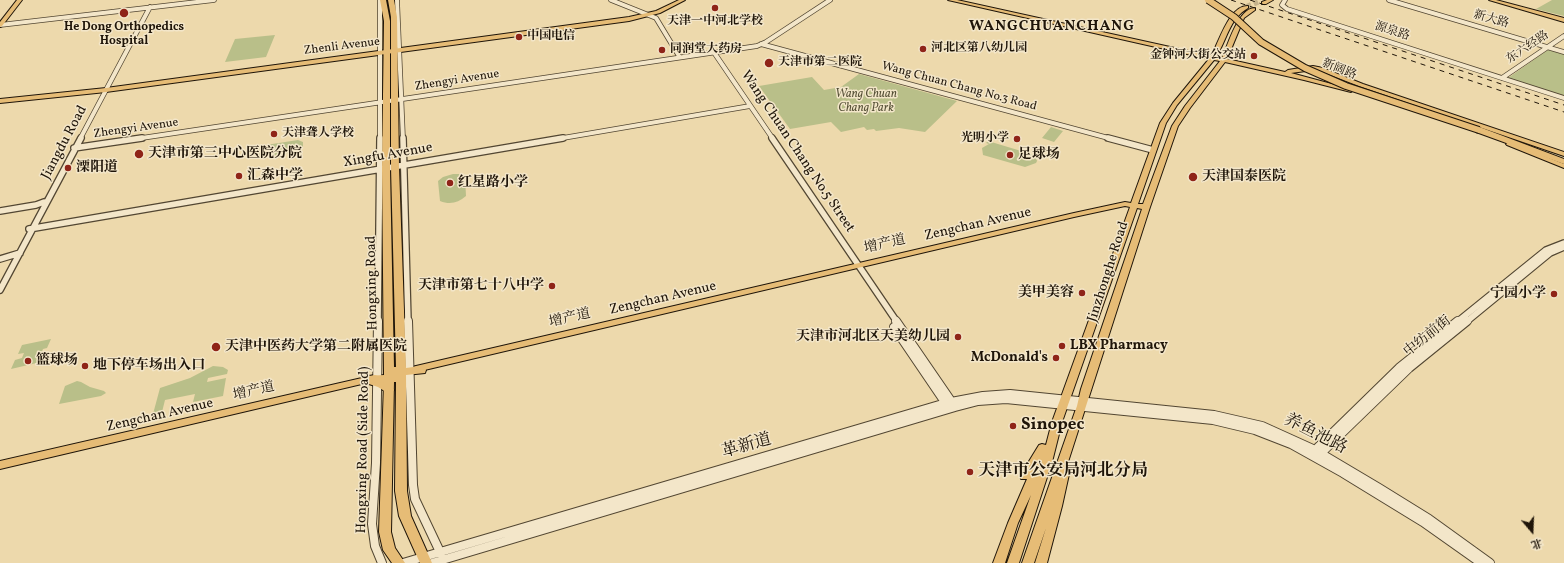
<!DOCTYPE html>
<meta charset="utf-8">
<style>
body{margin:0}
#map{position:relative;width:1564px;height:563px;overflow:hidden;background:#edd9ac;font-family:Vollkorn,"Noto Serif SC",serif}
canvas{display:block}
.north{position:absolute;left:1512px;top:511px;width:40px;height:40px;-webkit-text-stroke:3px #f3e6c9;paint-order:stroke;rotate:161deg;font-size:11px;font-weight:700;line-height:16px;text-align:center;color:#1f1509}
.north::after{content:'';display:block;margin:auto;width:14px;height:18px;background:#1f1509;clip-path:polygon(50% 0,100% 100%,50% 72%,0 100%)}
</style>
<div id="map">
<canvas width="1564" height="563"></canvas>
<div class="north">北</div>
</div>
<script>
const ctx = document.querySelector('canvas').getContext('2d');
ctx.lineJoin = 'round';
function fill(path, color) { ctx.fillStyle = color; ctx.fill(path, 'evenodd'); }
function trace(path, color, width, dash) { ctx.strokeStyle = color; ctx.lineWidth = width; ctx.lineCap = dash ? 'butt' : 'round'; ctx.setLineDash(dash || []); ctx.stroke(path); }
function write(font, color, halo, rows, align = 'center') {
  ctx.font = font + ' Vollkorn,"Noto Serif SC",serif'; ctx.lineWidth = 3; ctx.setLineDash([]); ctx.textBaseline = 'middle'; ctx.strokeStyle = halo; ctx.fillStyle = color; for (const [text, x, y, turn = 0] of rows) {
    ctx.save(); ctx.translate(x, y); ctx.rotate((+turn || 0) * Math.PI / 180); ctx.textAlign = isNaN(turn) ? turn : align; if (halo) ctx.strokeText(text, 0, 0); ctx.fillText(text, 0, 0); ctx.restore();
  }
}
const green = new Path2D(`
 M 1552,0 L 1564,0 L 1564,16 L 1536,9 Z
 M 275,35 L 266,57 L 225,62 L 235,39 Z
 M 1549,49 L 1564,53 L 1564,96 L 1508,78 Z
 M 859,74 L 957,101 L 925,132 L 899,128 L 876,131 L 874,129 L 867,130 L 864,127 L 841,132 L 831,122 L 790,129 L 759,86 L 812,77 L 824,90 L 841,87 Z
 M 1051,127 L 1063,131 L 1054,142 L 1042,138 Z
 M 298,140 L 303,142 L 303,147 L 296,152 L 252,159 L 247,156 L 248,151 L 253,147 Z
 M 988,141 L 1041,157 L 1039,158 L 1036,157 L 1037,161 L 1036,163 L 1025,167 L 983,155 L 982,148 L 989,144 L 986,143 Z
 M 453,174 L 461,174 L 465,177 L 466,196 C 458,203 450,205 440,201 L 438,181 L 443,177 Z
 M 51,339 L 47,348 L 43,349 L 41,354 L 45,354 L 41,362 L 11,369 L 15,360 L 22,358 L 24,353 L 18,354 L 22,345 Z
 M 213,366 L 223,367 L 228,370 L 227,374 L 208,378 L 207,382 L 226,378 L 223,396 L 193,402 L 195,394 L 165,400 L 162,412 L 153,414 L 160,388 L 190,378 Z
 M 77,381 L 81,382 L 90,387 L 104,391 L 106,393 L 101,396 L 59,404 L 65,386 Z`);
const majorTunnel = new Path2D(`
 M 1246,7 L 1258,2`);
const minorFar2 = new Path2D(`
 M 397,0 L 403,139
 M 611,0 L 656,18 L 679,56
 M 1285,0 L 1282,5 L 1287,9 L 1564,98
 M 1389,0 L 1564,52
 M 0,25 L 214,0
 M 761,44 L 1112,139
 M 713,51 L 773,139
 M 1502,78 L 1564,36
 M 80,139 L 150,7
 M 135,139 L 757,46 L 766,42 L 830,0
 M 380,139 L 380,0
 M 557,139 L 750,106`);
const minorFar1 = new Path2D(`
 M 403,138 L 408,322
 M 772,138 L 897,322
 M 1108,138 L 1153,150
 M 74,148 L 142,138
 M 0,211 L 36,205 L 44,202
 M 29,229 L 563,138
 M 0,259 L 20,253
 M 0,290 L 81,138
 M 378,322 L 380,138
 M 1457,322 L 1546,250 L 1564,243
 M 1466,322 L 1550,253 L 1564,247`);
const minor = new Path2D(`
 M 378,321 L 376,463 L 372,524 L 375,546 L 382,563
 M 408,321 L 413,485 L 415,499 L 441,554
 M 896,321 L 953,404
 M 894,327 L 947,405
 M 1313,452 L 1399,368 L 1458,321
 M 1318,456 L 1409,368 L 1467,321
 M 403,563 L 946,403 L 983,396 L 1010,394 L 1214,415 L 1262,426 L 1315,450 L 1379,488 L 1429,519 L 1490,563
 M 432,563 L 955,407 L 978,401 L 1006,399 L 1213,420 L 1255,430 L 1291,444 L 1343,473 L 1423,522 L 1481,563`);
const major = new Path2D(`
 M 17,0 L 22,0 L 2,26 L 0,27 L 0,22 Z
 M 679,0 L 685,0 L 660,13 L 629,21 L 106,92 L 0,103 L 0,99 L 106,88 L 629,17 L 656,11 Z
 M 948,0 L 957,0 L 1211,56 C 1219,43 1229,5 1248,6 L 1248,8 C 1229,19 1227,40 1216,57 L 1222,58 C 1228,45 1238,8 1255,8 L 1255,10 L 1244,18 L 1227,59 L 1285,72 L 1288,70 L 1313,66 L 1323,68 L 1363,84 L 1564,152 L 1564,156 L 1359,86 L 1320,71 L 1313,70 L 1291,73 L 1354,90 L 1351,92 L 1304,80 L 1225,62 L 1190,108 L 1178,126 L 1150,207 L 1068,462 L 1071,465 L 1062,506 L 1047,563 L 1035,563 L 1046,528 L 1034,563 L 1022,563 L 1077,406 L 1081,389 L 1142,209 L 1137,208 L 1062,422 L 1052,462 L 1019,563 L 1007,563 L 1031,495 L 1018,523 L 1005,563 L 993,563 L 1008,523 L 1027,479 L 1021,479 L 1020,476 L 1039,445 L 1042,444 L 1046,445 L 1052,422 L 1130,207 L 1125,206 L 1074,217 L 416,372 L 413,371 L 412,369 L 413,367 L 416,366 L 1074,213 L 1125,202 L 1131,203 L 1160,123 L 1173,103 L 1209,59 ZM 1214,60 L 1220,61 L 1185,106 L 1172,126 L 1143,204 L 1138,204 L 1166,123 L 1177,105 Z
 M 1267,0 L 1273,0 L 1266,4 L 1262,4 L 1262,2 Z
 M 1489,0 L 1496,0 L 1564,18 L 1564,22 Z
 M 1509,142 L 1564,164 L 1564,168 L 1507,145 L 1506,144 Z
 M 375,375 L 378,376 L 380,378 L 378,380 C 384,381 391,385 394,390 L 392,392 L 389,393 L 386,392 L 378,387 L 366,383 L 0,469 L 0,461 Z`);
const highway = new Path2D(`
 M 380,0 L 386,0 L 390,21 L 390,169 L 394,367 L 396,367 L 391,167 L 391,17 L 388,0 L 394,0 L 397,17 L 399,167 L 406,368 L 421,366 L 425,367 L 426,370 L 425,373 L 406,375 L 407,491 L 411,516 L 432,563 L 420,563 L 399,516 L 395,491 L 396,382 L 394,382 L 391,532 L 395,548 L 405,563 L 392,563 L 383,550 L 379,532 L 384,383 L 366,382 L 365,379 L 366,376 L 384,375 L 382,169 L 384,21 Z
 M 1476,128 L 1482,128 L 1564,159 L 1564,164 L 1476,132 Z`);
const rail = new Path2D(`
 M 1231,0 L 1564,112
 M 1250,0 L 1564,105`);
const highwayBridge = new Path2D(`
 M 1208,0 L 1234,17 L 1261,42 L 1305,68 L 1346,86 L 1479,130`);
const markers = [
 [715,8,4,"#8f2418"],
 [124,13,5,"#8f2418"],
 [519,37,4,"#8f2418"],
 [923,49,4,"#8f2418"],
 [662,50,4,"#8f2418"],
 [1254,56,4,"#8f2418"],
 [769,63,5,"#8f2418"],
 [274,134,4,"#8f2418"],
 [1017,139,4,"#8f2418"],
 [139,154,5,"#8f2418"],
 [1010,155,4,"#8f2418"],
 [68,168,4,"#8f2418"],
 [239,176,4,"#8f2418"],
 [1193,177,5,"#8f2418"],
 [450,183,4,"#8f2418"],
 [552,286,4,"#8f2418"],
 [1082,293,4,"#8f2418"],
 [1554,294,4,"#8f2418"],
 [958,337,4,"#8f2418"],
 [1062,346,4,"#8f2418"],
 [216,347,5,"#8f2418"],
 [1056,358,4,"#8f2418"],
 [28,361,4,"#8f2418"],
 [85,366,4,"#8f2418"],
 [1013,426,4,"#8f2418"],
 [970,472,4,"#8f2418"]
];
const farStreetnames = [
 ["新大路",1491,20,16],
 ["源泉路",1392,32,18],
 ["Zhenli Avenue",342,47,-7],
 ["东六经路",1528,48,-34],
 ["新阔路",1339,70,22],
 ["Zhengyi Avenue",457,81,-9],
 ["Wang Chuan Chang No.3 Road",959,87,15],
 ["Zhengyi Avenue",136,129,-8]
];
const farPoinames = [
 ["天津一中河北学校",715,22,"center"],
 ["He Dong Orthopedics",124,28,"center"],
 ["Hospital",124,42,"center"],
 ["中国电信",527,37],
 ["河北区第八幼儿园",931,49],
 ["同润堂大药房",670,50],
 ["金钟河大街公交站",1246,56,"right"],
 ["天津市第二医院",778,63],
 ["天津聋人学校",282,134],
 ["光明小学",1009,139,"right"]
];
const farParknames = [
 ["Wang Chuan",866,95],
 ["Chang Park",866,109]
];
const streetNames = [
 ["Jiangdu Road",65,143,-62],
 ["Wang Chuan Chang No.5 Street",797,152,56],
 ["Xingfu Avenue",388,156,-10],
 ["Zengchan Avenue",978,225,-13],
 ["增产道",885,245,-13],
 ["Jinzhonghe Road",1109,272,-72],
 ["Hongxing Road",373,283,-91],
 ["Zengchan Avenue",663,299,-13],
 ["增产道",570,319,-13],
 ["中纺前街",1428,337,-39],
 ["增产道",254,392,-13],
 ["Zengchan Avenue",160,416,-13],
 ["Hongxing Road (Side Road)",364,450,-89]
];
const poiNames = [
 ["天津市第三中心医院分院",148,154],
 ["足球场",1018,155],
 ["溧阳道",76,168],
 ["汇森中学",247,176],
 ["天津国泰医院",1202,177],
 ["红星路小学",458,183],
 ["天津市第七十八中学",544,286,"right"],
 ["美甲美容",1074,293,"right"],
 ["宁园小学",1546,294,"right"],
 ["天津市河北区天美幼儿园",950,337,"right"],
 ["LBX Pharmacy",1070,346],
 ["天津中医药大学第二附属医院",225,347],
 ["McDonald's",1048,358,"right"],
 ["篮球场",36,361],
 ["地下停车场出入口",93,366]
];
const farDistrictnames = [
 ["WANGCHUANCHANG",1052,27]
];
const nearPoinames = [
 ["Sinopec",1021,426],
 ["天津市公安局河北分局",978,472]
];
const nearStreetnames = [
 ["养鱼池路",1315,435,27],
 ["革新道",747,447,-16]
];
fill(green, '#b9bf89');
trace(majorTunnel, '#c4b28b', 5.5, [5.5, 3]);
trace(minorFar2, '#524632', 5.5);
trace(minorFar1, '#524632', 8);
trace(minor, '#524632', 10);
trace(major, '#1f1509', 2);
trace(highway, '#1f1509', 2);
trace(minorFar2, '#f3e6c9', 4);
trace(minorFar1, '#f3e6c9', 5.5);
trace(minor, '#f3e6c9', 8);
fill(major, '#e6bc76');
fill(highway, '#e6bc76');
trace(rail, '#1f1509', 1, [5, 5]);
trace(highwayBridge, '#1f1509', 8, []);
trace(highwayBridge, '#e6bc76', 6);
for (const [x, y, r, color] of markers) { const dot = new Path2D(); dot.arc(x, y, r, 0, 2 * Math.PI); ctx.fillStyle = color; ctx.fill(dot); trace(dot, '#f3e6c9', 1.5); }
write('12px', '#1f1509', '#f3e6c9', farStreetnames);
write('bold 12px', '#1f1509', '#f3e6c9', farPoinames, 'left');
write('italic 12px', '#555036', '#f3e6c9', farParknames);
write('14px', '#1f1509', '#f3e6c9', streetNames);
write('bold 14px', '#1f1509', '#f3e6c9', poiNames, 'left');
ctx.letterSpacing = '1px';
write('bold 15px', '#1f1509', '#f3e6c9', farDistrictnames);
ctx.letterSpacing = '0px';
write('bold 17px', '#1f1509', '#f3e6c9', nearPoinames, 'left');
write('17px', '#1f1509', '#f3e6c9', nearStreetnames);
</script>
